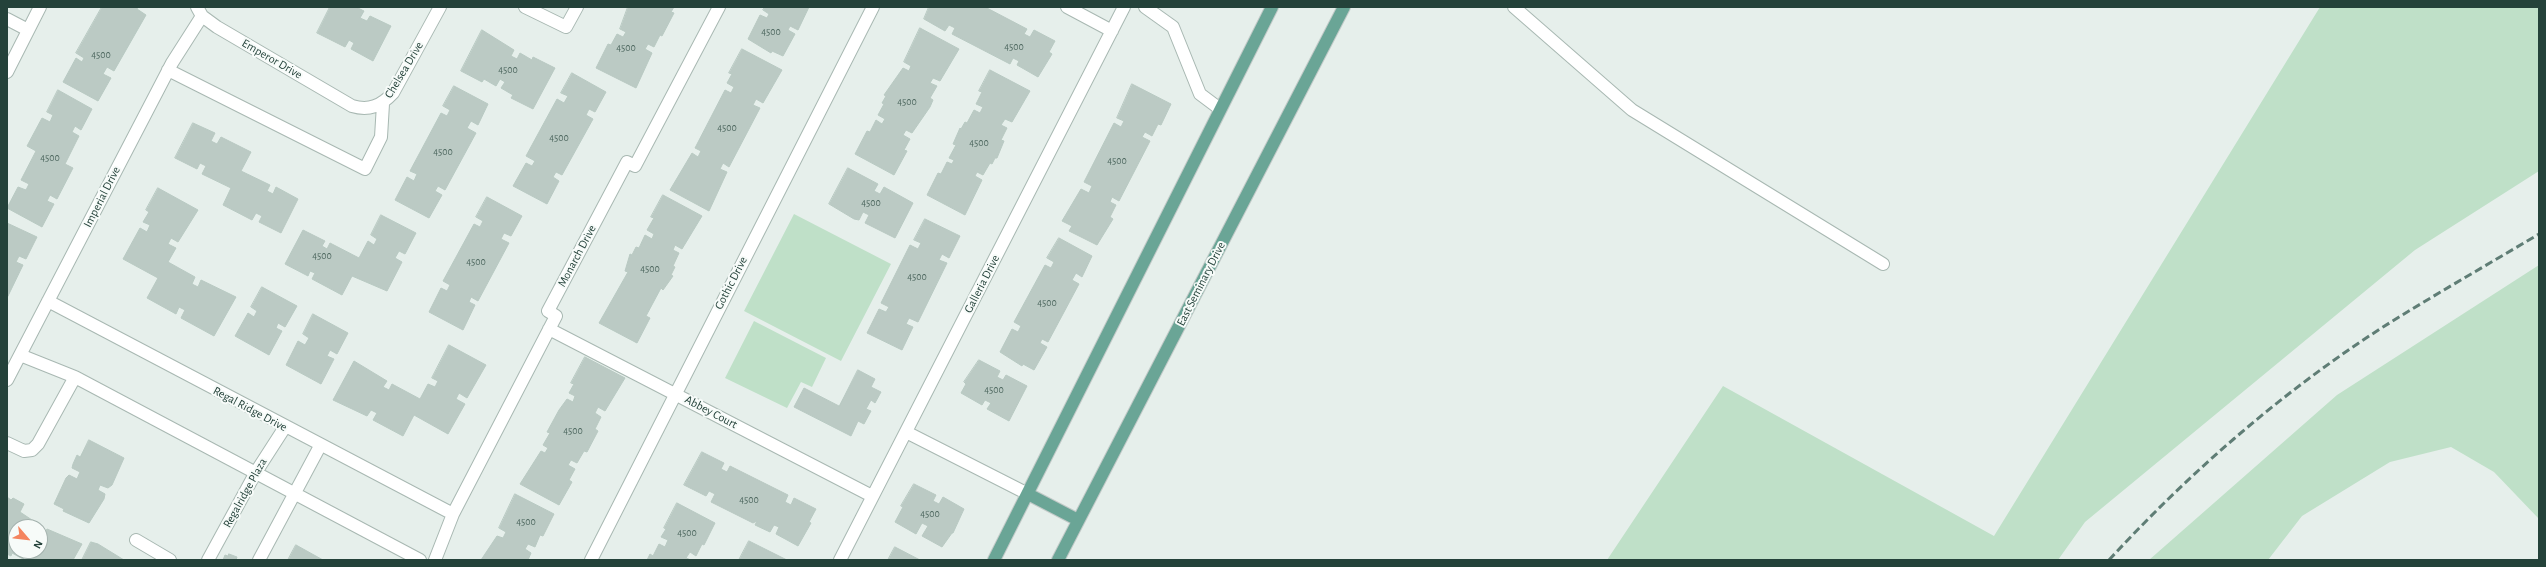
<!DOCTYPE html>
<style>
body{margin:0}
#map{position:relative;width:2546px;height:567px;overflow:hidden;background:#e6efeb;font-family:"Alegreya Sans",sans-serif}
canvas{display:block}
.frame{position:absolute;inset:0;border:8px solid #24423a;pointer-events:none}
.north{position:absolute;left:8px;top:519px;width:40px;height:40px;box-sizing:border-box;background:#f7fbf9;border:1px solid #a3b1ad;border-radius:50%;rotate:118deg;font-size:11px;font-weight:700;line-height:16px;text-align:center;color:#24423a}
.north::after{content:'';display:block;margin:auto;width:14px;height:18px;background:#f4845f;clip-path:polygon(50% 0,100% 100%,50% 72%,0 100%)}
</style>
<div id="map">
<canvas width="2546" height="567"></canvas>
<div class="frame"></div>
<div class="north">N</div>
</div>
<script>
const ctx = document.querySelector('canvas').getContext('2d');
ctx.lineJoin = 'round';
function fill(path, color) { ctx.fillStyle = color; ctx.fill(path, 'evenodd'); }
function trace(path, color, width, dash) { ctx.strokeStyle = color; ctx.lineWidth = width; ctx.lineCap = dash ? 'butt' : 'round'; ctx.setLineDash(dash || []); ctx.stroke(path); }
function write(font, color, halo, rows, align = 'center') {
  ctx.font = font + ' "Alegreya Sans",sans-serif'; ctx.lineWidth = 4; ctx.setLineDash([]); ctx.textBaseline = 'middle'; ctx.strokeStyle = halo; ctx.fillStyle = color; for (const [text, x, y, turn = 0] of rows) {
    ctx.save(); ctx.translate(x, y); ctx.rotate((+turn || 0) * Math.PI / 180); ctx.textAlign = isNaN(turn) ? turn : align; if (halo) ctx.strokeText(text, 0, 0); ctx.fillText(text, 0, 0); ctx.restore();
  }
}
const green = new Path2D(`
 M 2320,7 L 2539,7 L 2539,171 L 2415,250 L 2085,522 L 2058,560 L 1607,560 L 1723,386 L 1994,536 Z
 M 794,214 L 891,264 L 841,361 L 744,311 Z
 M 2539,265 L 2539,519 L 2494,472 L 2451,447 L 2390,462 L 2302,516 L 2268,560 L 2149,560 L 2337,395 Z
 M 754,321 L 826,358 L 812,387 L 801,382 L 787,408 L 725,378 Z`);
const building = new Path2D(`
 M 102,7 L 138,7 L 137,9 L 146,15 L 114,71 L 107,67 L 103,74 L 111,78 L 98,101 L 63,82 L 76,58 L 82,62 L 84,58 L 76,53 Z
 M 330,7 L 356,7 L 364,11 L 360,18 L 367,21 L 370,16 L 391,26 L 373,61 L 351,49 L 354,43 L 349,40 L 345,47 L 317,33 Z
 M 628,7 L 674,7 L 671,12 L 674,13 L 662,36 L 660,35 L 654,47 L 648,44 L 645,49 L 652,53 L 636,88 L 596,68 L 608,44 L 611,45 L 617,34 L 623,37 L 626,32 L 620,29 Z
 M 765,7 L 809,7 L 798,30 L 790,26 L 788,30 L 795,34 L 783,56 L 772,51 L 771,53 L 748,39 L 760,15 L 767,18 L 769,14 L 763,10 Z
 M 929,7 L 985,7 L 1027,29 L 1024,34 L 1030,37 L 1034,30 L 1055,41 L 1049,52 L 1052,54 L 1038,77 L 1017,65 L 1019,61 L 1013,58 L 1010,64 L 952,34 L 955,28 L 949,25 L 945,31 L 924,19 Z
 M 920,28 L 959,49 L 940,81 L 933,78 L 930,83 L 937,86 L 930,98 L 933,100 L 930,107 L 912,133 L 906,130 L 903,135 L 910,139 L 904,150 L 907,151 L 894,175 L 855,154 L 867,131 L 870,132 L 876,120 L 882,124 L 885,119 L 878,115 L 884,104 L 882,103 L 886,96 L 884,95 L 903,68 L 909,71 L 911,66 L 904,62 Z
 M 482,30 L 514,50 L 511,56 L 517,59 L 520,53 L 532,60 L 533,57 L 555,68 L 533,109 L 511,98 L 513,95 L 501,88 L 505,82 L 500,79 L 496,86 L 484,79 L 482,82 L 461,71 Z
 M 742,49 L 782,70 L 763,103 L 756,99 L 753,105 L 760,108 L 729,167 L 723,163 L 720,169 L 727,172 L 709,211 L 670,190 L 692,153 L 698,157 L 701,151 L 695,148 L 725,90 L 731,93 L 734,87 L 727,83 L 732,74 L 729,73 Z
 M 990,70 L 1030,91 L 1012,122 L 1005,119 L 1001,125 L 1007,128 L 1001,140 L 1004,141 L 997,158 L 995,158 L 992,164 L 990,163 L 983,175 L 977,172 L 975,176 L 982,180 L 965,215 L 927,195 L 938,173 L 941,174 L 947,162 L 952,164 L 954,160 L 949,158 L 956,145 L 953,144 L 960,128 L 961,129 L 965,122 L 967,123 L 974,110 L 980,113 L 983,107 L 976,104 L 982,92 L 979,91 Z
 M 572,73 L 606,92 L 595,112 L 589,109 L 586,115 L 593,119 L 562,175 L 556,172 L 553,177 L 559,181 L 547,204 L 513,186 L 526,163 L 532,166 L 535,161 L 526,156 L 557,99 L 564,103 L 568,96 L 561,93 Z
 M 1132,84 L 1171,104 L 1161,125 L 1158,124 L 1152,136 L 1145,132 L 1142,137 L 1150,141 L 1119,201 L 1112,197 L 1110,202 L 1116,205 L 1110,217 L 1113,219 L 1097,245 L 1069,231 L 1072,226 L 1062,221 L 1081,189 L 1089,193 L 1092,186 L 1084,182 L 1114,123 L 1121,127 L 1124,121 L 1117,118 Z
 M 454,86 L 488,104 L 478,125 L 471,121 L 467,128 L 476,133 L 445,190 L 438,186 L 435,191 L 442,195 L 429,218 L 395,200 L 407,177 L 414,181 L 417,174 L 410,171 L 441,113 L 447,116 L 450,110 L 443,106 Z
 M 58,90 L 92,109 L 81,130 L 75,126 L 72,132 L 79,136 L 65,164 L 73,168 L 57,199 L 50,195 L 47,201 L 54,204 L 42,227 L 7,208 L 18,187 L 26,190 L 29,184 L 21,180 L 36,151 L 27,146 L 42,118 L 50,122 L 53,115 L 47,112 Z
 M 193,123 L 215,133 L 211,141 L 217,144 L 221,137 L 251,152 L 241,171 L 270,185 L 267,191 L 273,194 L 276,187 L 298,199 L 281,233 L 259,222 L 262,216 L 256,213 L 252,220 L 223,205 L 231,188 L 202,174 L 206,166 L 200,163 L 197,169 L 175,158 Z
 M 848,168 L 878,184 L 874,191 L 880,194 L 884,187 L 913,203 L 895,238 L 865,223 L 869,215 L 863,212 L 859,220 L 854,219 L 829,204 Z
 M 158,188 L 198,210 L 178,242 L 171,238 L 168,244 L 176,248 L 168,262 L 195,277 L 192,284 L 198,287 L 201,280 L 236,297 L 214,336 L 181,318 L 185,310 L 179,307 L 176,314 L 147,298 L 158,278 L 123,259 L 140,228 L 147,232 L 150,225 L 143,222 L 149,212 L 146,210 Z
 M 663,195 L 702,216 L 682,249 L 675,245 L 673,250 L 679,253 L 673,266 L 675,267 L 671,275 L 673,276 L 663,290 L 661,288 L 646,316 L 650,318 L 637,343 L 599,323 L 628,272 L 625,271 L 630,254 L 632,255 L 636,247 L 639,248 L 645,235 L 652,239 L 654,234 L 647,230 L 654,218 L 651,217 Z
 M 487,197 L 522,216 L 511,236 L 504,233 L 501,239 L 509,243 L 478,301 L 471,297 L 469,302 L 475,305 L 463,330 L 429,312 L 441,288 L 447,291 L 450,285 L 443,281 L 474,224 L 480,227 L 483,221 L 476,217 Z
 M 381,215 L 416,233 L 405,254 L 399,251 L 395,258 L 402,262 L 387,291 L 352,276 L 342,295 L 312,279 L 315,273 L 310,271 L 308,276 L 285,264 L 303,230 L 325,241 L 322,246 L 327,249 L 330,243 L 359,258 L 368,241 L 374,245 L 377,239 L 371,235 Z
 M 925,219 L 960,236 L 949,258 L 942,254 L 939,260 L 947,263 L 918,322 L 909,318 L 906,324 L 913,327 L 902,350 L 867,333 L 879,309 L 886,312 L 889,307 L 881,303 L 910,245 L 918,249 L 921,243 L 914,240 Z
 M 7,223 L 37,237 L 26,259 L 19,256 L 16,262 L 23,265 L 8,296 Z
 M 1059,238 L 1092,256 L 1082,277 L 1076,273 L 1072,280 L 1079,284 L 1048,342 L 1042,339 L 1040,343 L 1047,347 L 1034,370 L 1023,364 L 1022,366 L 1000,352 L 1012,329 L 1018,332 L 1021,326 L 1014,322 L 1045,265 L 1051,268 L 1054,262 L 1047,258 Z
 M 262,287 L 297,306 L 285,327 L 278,323 L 276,328 L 282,331 L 269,355 L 235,336 L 248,313 L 254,317 L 257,311 L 251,307 Z
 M 313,314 L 348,333 L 337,354 L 330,350 L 327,356 L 334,359 L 321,384 L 286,365 L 298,341 L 305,345 L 309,338 L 303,334 Z
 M 449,345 L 486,365 L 467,398 L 459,393 L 456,399 L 465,404 L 448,434 L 414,415 L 403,436 L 373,420 L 377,413 L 371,410 L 367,416 L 333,400 L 354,361 L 387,381 L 383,387 L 389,390 L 392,384 L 420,399 L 428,384 L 435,387 L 438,381 L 432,378 Z
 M 585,357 L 625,378 L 605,411 L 598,407 L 595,413 L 601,417 L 595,429 L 598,431 L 587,452 L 584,451 L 577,463 L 571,460 L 568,465 L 575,469 L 569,480 L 572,482 L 559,505 L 520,484 L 541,451 L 545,453 L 548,448 L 543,445 L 550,433 L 547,432 L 559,410 L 567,399 L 573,402 L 575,396 L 569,393 L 574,384 L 571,383 Z
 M 979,360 L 1000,371 L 997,377 L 1003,380 L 1006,375 L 1027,386 L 1009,421 L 987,409 L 991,403 L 985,400 L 982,405 L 961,393 L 966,384 L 964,382 Z
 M 858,370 L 875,379 L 871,387 L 881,392 L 875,403 L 871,400 L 866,409 L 871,411 L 864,424 L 858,421 L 851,436 L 794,407 L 804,388 L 839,406 Z
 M 89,440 L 124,458 L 112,485 L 108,488 L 100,485 L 98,490 L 105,494 L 104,499 L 89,523 L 63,511 L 64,509 L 54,504 L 66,478 L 69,475 L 77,479 L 80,472 L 72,468 L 73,464 L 77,455 L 80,457 Z
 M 702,452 L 724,463 L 721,469 L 727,472 L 730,466 L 788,495 L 785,502 L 791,505 L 794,498 L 816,509 L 809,522 L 811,523 L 798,546 L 776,534 L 779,527 L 774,525 L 770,532 L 755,525 L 757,521 L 753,523 L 711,502 L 715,494 L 709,491 L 706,496 L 684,485 Z
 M 914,484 L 936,495 L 933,501 L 939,504 L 943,497 L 964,509 L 953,533 L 952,533 L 942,547 L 922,536 L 928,526 L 922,523 L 916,534 L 895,522 L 903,507 L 901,506 Z
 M 515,494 L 554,514 L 543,536 L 540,535 L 535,547 L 528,544 L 525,549 L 531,553 L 528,560 L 481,560 L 497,536 L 503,538 L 506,532 L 499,528 Z
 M 7,497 L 11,500 L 13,498 L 24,504 L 20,512 L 41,526 L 40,529 L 16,527 L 16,551 L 40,551 L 40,532 L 44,534 L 47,529 L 82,544 L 73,560 L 30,560 L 32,557 L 27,554 L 23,559 L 12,553 L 11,556 L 7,554 Z
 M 677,503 L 715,523 L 704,545 L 702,544 L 696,556 L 690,552 L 686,558 L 691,560 L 647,560 L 650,554 L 653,556 L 659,544 L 665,547 L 668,540 L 661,537 L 666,529 L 664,528 Z
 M 749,541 L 787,560 L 739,560 Z
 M 91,542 L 98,544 L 124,560 L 82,560 Z
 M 296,545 L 323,560 L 288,560 Z
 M 895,547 L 920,560 L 888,560 Z
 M 229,554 L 237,557 L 236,560 L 223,560 L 225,555 L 228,556 Z`);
const minor = new Path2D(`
 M 197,7 L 202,16 L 217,27 L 352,106 C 369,111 381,106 393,93 L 440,7
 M 525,7 L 566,27 L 577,7
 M 1067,7 L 1112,31
 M 1145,7 L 1173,27 L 1200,94 L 1220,109
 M 1514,7 L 1632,110 L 1883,264
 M 7,19 L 28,30
 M 168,70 L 365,169 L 381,137 L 383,104
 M 7,72 L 40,7
 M 48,301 L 453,514
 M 549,329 L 872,496
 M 20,355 L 75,377 L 420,560
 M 7,380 L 172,63 L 202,16
 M 906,432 L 1028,494
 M 7,443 L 24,451 L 32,450 L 38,444 L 75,377
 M 136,540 L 170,560
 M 208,560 L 256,472 L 285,427
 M 259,560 L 320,446
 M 435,560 L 453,514 L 556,316 L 548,311 L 627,162 L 635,166 L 719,7
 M 591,560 L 873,7
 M 840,560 L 1124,7`);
const major = new Path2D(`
 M 1028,494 L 1078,520
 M 994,560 L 1272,7
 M 1058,560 L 1344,7`);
const rail = new Path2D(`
 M 2109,560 C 2190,472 2282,392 2383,327 C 2434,295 2487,265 2539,234`);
const numberNames = [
 ["4500",771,32],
 ["4500",1014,47],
 ["4500",626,48],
 ["4500",101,55],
 ["4500",508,70],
 ["4500",907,102],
 ["4500",727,128],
 ["4500",559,138],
 ["4500",979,143],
 ["4500",443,152],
 ["4500",50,158],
 ["4500",1117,161],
 ["4500",871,203],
 ["4500",322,256],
 ["4500",476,262],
 ["4500",650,269],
 ["4500",917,277],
 ["4500",1047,303],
 ["4500",994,390],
 ["4500",573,431],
 ["4500",749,500],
 ["4500",930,514],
 ["4500",526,522],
 ["4500",687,533]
];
const streetNames = [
 ["Emperor Drive",272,59,30],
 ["Chelsea Drive",404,70,-59],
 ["Imperial Drive",102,197,-63],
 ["Monarch Drive",577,256,-62],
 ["Gothic Drive",731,283,-63],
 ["Galleria Drive",982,284,-63],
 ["East Seminary Drive",1201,284,-63],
 ["Regal Ridge Drive",250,409,28],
 ["Abbey Court",711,412,28],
 ["Regalridge Plaza",245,493,-61]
];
fill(green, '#bfe0c8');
fill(building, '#bbcac4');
trace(building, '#b8c9c2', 1);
trace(minor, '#a8b8b2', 14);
trace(major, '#c2cac8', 14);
trace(minor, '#fff', 12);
trace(major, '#6aa596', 12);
trace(rail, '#5f7d75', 3, [8, 4]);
write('10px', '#4a645c', null, numberNames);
write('12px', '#24423a', '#f7fbf9', streetNames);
</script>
